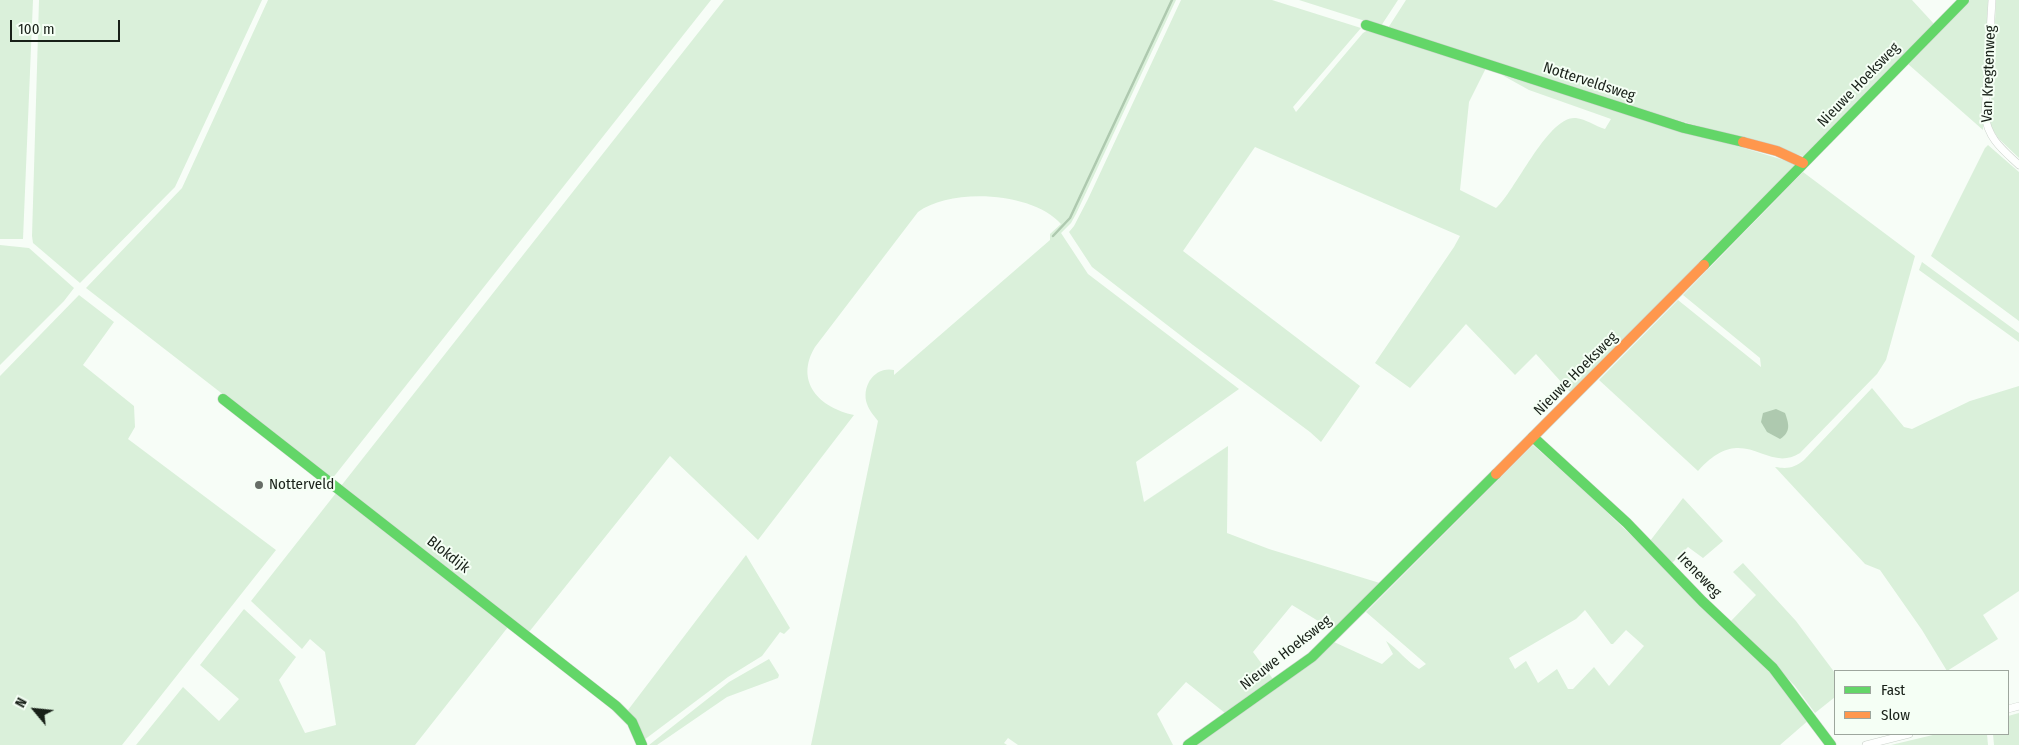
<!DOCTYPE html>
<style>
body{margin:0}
#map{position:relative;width:2019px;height:745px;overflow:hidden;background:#f7fdf7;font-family:"Fira Sans Condensed",sans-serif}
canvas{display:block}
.legend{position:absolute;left:1834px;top:670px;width:175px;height:65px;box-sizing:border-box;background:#f5fff5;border:1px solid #9da69d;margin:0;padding:6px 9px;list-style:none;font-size:15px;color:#182018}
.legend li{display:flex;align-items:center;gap:10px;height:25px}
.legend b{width:25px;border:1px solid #9da69d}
.north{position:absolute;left:10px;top:685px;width:50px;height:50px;-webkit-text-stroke:4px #f5fff5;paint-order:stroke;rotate:298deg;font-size:14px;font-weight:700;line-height:20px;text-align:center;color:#182018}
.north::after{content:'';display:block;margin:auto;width:18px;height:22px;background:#182018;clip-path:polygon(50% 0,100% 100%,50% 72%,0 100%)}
.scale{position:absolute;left:10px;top:20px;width:110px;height:22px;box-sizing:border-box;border:2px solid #182018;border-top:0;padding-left:6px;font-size:15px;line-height:18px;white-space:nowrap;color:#182018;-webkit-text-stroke:4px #f5fff5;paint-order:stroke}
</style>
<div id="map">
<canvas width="2019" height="745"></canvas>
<ul class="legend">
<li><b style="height:6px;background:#63d668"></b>Fast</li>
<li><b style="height:6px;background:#ff974d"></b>Slow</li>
</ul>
<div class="north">N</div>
<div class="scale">100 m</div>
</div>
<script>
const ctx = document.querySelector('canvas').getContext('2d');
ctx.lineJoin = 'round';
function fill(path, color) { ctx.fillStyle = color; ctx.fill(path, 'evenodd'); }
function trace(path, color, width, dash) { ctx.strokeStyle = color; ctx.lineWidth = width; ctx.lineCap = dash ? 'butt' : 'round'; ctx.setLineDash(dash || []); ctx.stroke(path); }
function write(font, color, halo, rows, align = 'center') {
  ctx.font = font + ' "Fira Sans Condensed",sans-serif'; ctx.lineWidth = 4; ctx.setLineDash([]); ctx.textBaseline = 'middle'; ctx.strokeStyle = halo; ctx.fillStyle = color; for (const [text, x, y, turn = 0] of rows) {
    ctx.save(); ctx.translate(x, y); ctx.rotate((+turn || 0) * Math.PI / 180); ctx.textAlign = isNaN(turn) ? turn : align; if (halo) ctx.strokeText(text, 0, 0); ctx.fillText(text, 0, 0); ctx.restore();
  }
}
const green = new Path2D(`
 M 0,0 L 33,0 L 23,239 L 0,239 Z
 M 39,0 L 262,0 L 175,187 L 80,283 L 33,243 L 32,236 Z
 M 268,0 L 711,0 L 332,479 L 86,288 L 182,188 Z
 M 724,0 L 1176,0 L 1076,214 L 1071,223 L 1061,233 L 1088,274 L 1239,389 L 1136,462 L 1144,502 L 1228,446 L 1227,533 L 1269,549 L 1383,584 L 1333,630 L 1292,605 L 1253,652 L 1273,679 L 1225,713 L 1186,682 L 1157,714 L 1173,745 L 1018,745 L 1008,738 L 1004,743 L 1007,745 L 811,745 L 878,421 C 874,416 869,410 867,404 C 861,386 875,366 894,370 L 894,375 L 1050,240 L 1050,234 L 1061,224 C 1034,192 951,187 918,212 L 815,347 C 794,382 820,408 854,415 L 758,540 L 670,456 L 529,632 L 341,486 Z
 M 1181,0 L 1272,0 L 1361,28 L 1293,107 L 1296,112 L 1363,33 L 1368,30 L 1486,68 L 1469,102 L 1460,190 L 1496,208 C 1515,192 1548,115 1576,118 C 1586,119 1595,126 1605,129 L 1611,119 L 1529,90 L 1502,75 L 1797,164 L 1797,166 L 1572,394 L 1536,354 L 1515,375 L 1466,324 L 1410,388 L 1375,363 L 1454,247 L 1460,236 L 1255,147 L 1183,251 L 1360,386 L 1321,442 L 1310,432 L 1193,345 L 1092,267 L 1069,232 L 1074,226 L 1088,199 Z
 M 1299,0 L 1398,0 L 1381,26 Z
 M 1406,0 L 1912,0 L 1935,25 L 1806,157 L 1670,118 L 1388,28 Z
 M 1970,0 L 1988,0 L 1983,130 L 1908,64 Z
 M 1996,0 L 2019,0 L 2019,158 L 1999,139 L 1990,126 Z
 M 1988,145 L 2019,172 L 2019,321 L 1931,256 L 1985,148 Z
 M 1803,172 L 1915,256 L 1886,360 L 1877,374 L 1800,453 C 1765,475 1745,419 1698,471 L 1599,380 L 1678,300 L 1761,367 L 1760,358 L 1683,295 Z
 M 0,245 L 29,248 L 74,288 L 64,301 L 0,365 Z
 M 1922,262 L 2019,333 L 2019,342 L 1919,270 Z
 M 79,295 L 114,322 L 83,365 L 134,406 L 135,427 L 128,439 L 276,550 L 122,745 L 0,745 L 0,376 Z
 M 2019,386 L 2019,591 L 1983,615 L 1998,639 L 1947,671 L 1922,630 L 1880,570 L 1865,564 L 1775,467 C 1788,469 1794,468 1804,460 L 1872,388 L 1904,427 L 1912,429 L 1970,401 Z
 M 1533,445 L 1589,495 L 1763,661 L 1810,719 L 1780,745 L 1193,745 L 1334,642 L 1382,664 L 1393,654 L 1386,641 C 1397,648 1408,663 1419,669 L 1426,664 L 1366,612 ZM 1585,610 L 1611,644 L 1613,644 L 1626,630 L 1644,646 L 1609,686 L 1594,667 L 1573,689 L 1568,689 L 1557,669 L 1538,683 L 1526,661 L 1515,669 L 1509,658 L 1576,619 Z
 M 336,493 L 508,627 L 415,745 L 136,745 L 183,687 L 219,721 L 239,699 L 200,665 L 244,609 L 296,657 L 279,680 L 305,733 L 336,725 L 325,652 L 310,639 L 302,649 L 251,601 Z
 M 1683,498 L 1723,541 L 1703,558 L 1688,547 L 1672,563 L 1650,541 Z
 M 746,555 L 790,628 L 784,634 L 780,632 L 762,656 L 728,677 L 644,740 L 637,723 L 628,710 Z
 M 1743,563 L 1796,621 L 1835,673 L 1835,697 L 1815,713 L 1795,686 L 1731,621 L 1756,595 L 1733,572 Z
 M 769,659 L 779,675 L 778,678 L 727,697 L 657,745 L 649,745 L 729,682 Z
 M 2019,713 L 2019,745 L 1994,745 L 1993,734 L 2008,734 L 2008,716 Z
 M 1937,734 L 1987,734 L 1988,745 L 1891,745 Z`);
const water = new Path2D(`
 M 1776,409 L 1785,413 C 1789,424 1791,432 1780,439 L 1767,432 L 1761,422 L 1763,413 Z`);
const stream = new Path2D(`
 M 1053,236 L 1070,218 L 1172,0`);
const street = new Path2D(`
 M 1992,0 L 1985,115 C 1988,139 2003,150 2019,165
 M 2008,709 L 2019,706
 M 1866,745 L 1909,734`);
const fast = new Path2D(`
 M 1366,25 L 1684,128 L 1743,142
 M 1704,265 L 1964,0
 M 223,399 L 616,706 L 632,722 L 642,745
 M 1533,437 L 1627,523 L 1702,601 L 1773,668 L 1831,745
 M 1188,745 L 1312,657 L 1496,474`);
const slow = new Path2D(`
 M 1743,142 L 1777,151 L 1803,163
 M 1496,474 L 1704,265`);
const markers = [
 [259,485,5,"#666d66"]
];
const streetNames = [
 ["Van Kregtenweg",1989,74,-88],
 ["Notterveldsweg",1589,82,18],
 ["Nieuwe Hoeksweg",1859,85,-46],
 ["Nieuwe Hoeksweg",1576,374,-45],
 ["Blokdijk",448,555,38],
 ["Ireneweg",1699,575,46],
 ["Nieuwe Hoeksweg",1286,653,-38]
];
const poiNames = [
 ["Notterveld",269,485]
];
fill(green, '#daf0da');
fill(water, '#aec9af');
trace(stream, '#aec9af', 2.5);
trace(street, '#cbd2cb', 8);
trace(fast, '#cbd2cb', 11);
trace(slow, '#cbd2cb', 11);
trace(street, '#fefffe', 7);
trace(fast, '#63d668', 10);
trace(slow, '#ff974d', 10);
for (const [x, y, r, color] of markers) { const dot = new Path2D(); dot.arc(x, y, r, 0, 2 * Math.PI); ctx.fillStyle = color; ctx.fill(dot); trace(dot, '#f5fff5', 2); }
write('15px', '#182018', '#f5fff5', streetNames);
write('15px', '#182018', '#f5fff5', poiNames, 'left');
</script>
